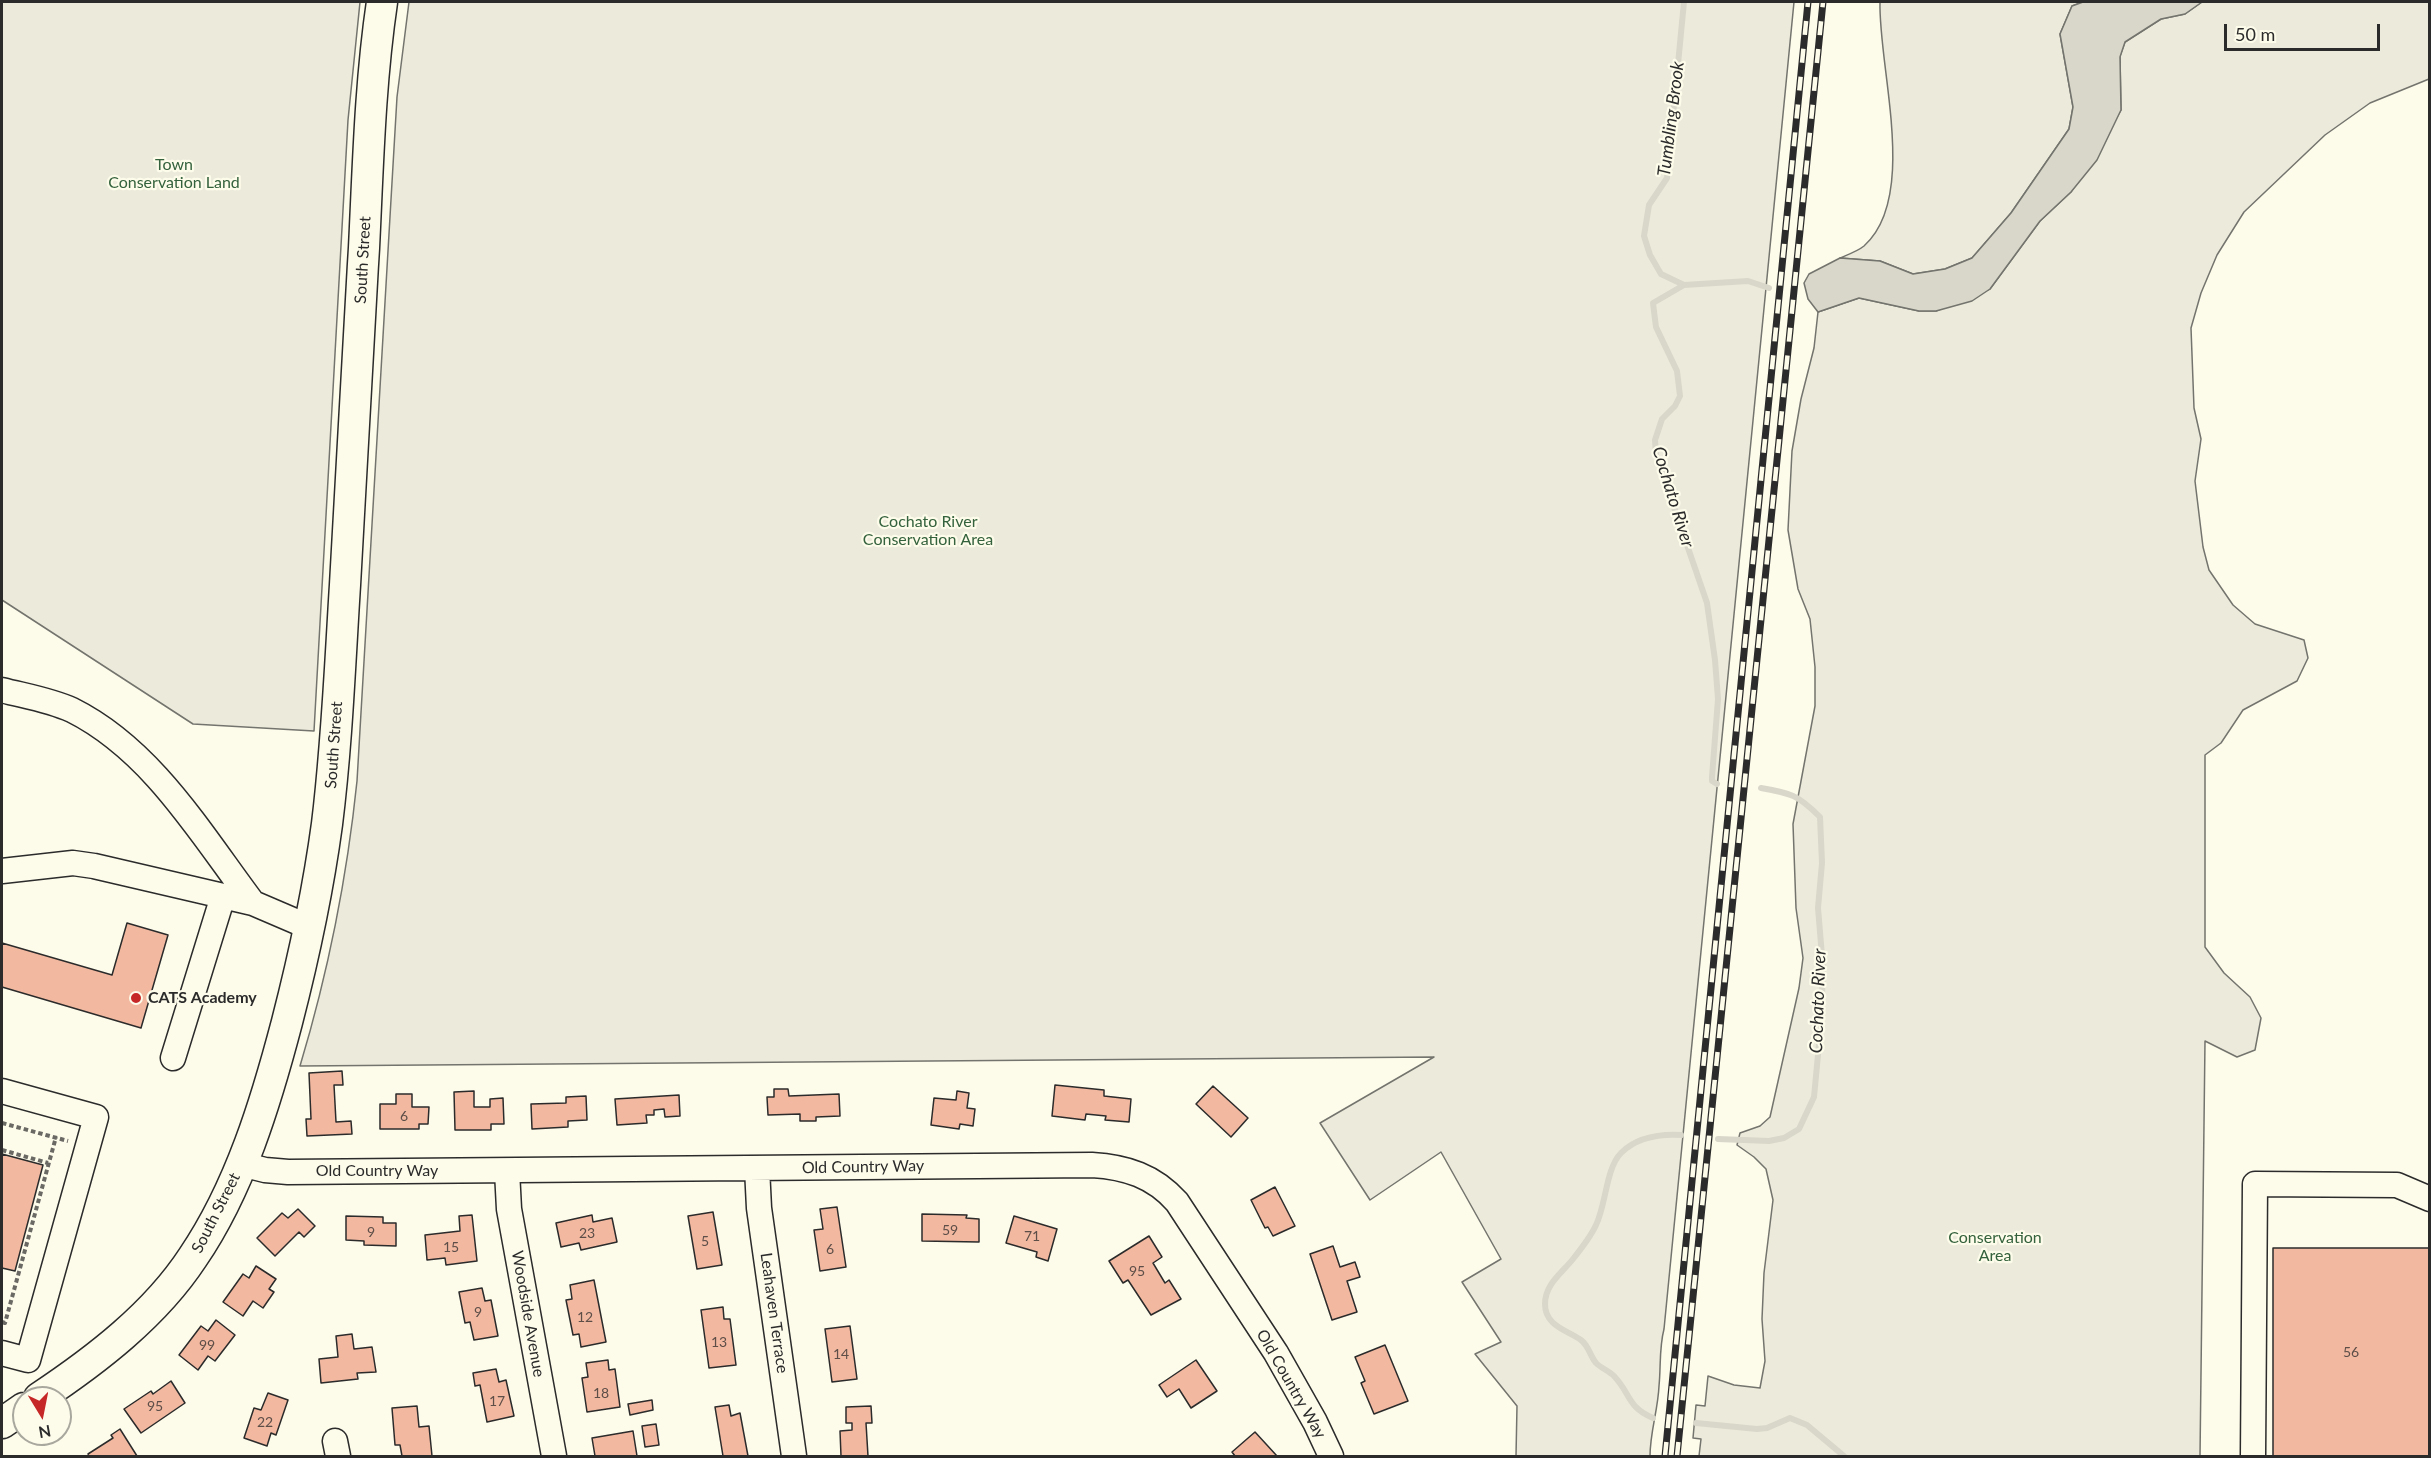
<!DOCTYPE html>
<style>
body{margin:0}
#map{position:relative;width:2431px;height:1458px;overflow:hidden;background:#fdfbea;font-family:Lato,sans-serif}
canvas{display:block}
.frame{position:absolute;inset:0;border:3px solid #2b2b2b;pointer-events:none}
.north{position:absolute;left:12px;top:1386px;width:60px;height:60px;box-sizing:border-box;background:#fdfbea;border:2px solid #a9a89e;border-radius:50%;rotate:170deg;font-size:16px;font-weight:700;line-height:24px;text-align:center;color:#2b2b2b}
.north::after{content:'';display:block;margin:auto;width:21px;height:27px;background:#c62828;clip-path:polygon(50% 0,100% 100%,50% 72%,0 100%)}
.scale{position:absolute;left:2224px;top:24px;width:156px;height:27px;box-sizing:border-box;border:3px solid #2b2b2b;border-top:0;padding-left:8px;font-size:18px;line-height:21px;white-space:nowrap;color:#2b2b2b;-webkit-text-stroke:4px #fdfbea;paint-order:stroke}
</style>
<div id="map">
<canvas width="2431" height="1458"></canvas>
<div class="frame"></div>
<div class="north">N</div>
<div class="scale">50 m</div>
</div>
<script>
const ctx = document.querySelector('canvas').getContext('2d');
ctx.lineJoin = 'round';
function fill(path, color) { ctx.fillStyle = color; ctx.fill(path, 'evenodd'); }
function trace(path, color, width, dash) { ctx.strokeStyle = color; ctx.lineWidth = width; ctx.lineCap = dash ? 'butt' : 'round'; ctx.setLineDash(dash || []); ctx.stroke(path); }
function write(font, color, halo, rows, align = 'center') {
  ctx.font = font + ' Lato,sans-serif'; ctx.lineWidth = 4.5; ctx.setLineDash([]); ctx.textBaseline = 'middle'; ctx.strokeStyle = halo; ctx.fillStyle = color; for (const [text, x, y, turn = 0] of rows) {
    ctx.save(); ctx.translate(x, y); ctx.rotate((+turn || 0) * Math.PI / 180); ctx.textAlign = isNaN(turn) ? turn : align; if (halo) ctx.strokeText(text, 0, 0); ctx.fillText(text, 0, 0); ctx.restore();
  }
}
const green = new Path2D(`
 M 2,2 L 360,2 L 348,120 L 314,731 L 193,724 L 2,600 Z
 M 409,2 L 1794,2 L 1664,1329 C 1659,1348 1661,1366 1659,1386 C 1658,1410 1650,1432 1650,1456 L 1516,1456 L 1517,1406 L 1475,1354 L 1501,1342 L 1462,1282 L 1501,1259 L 1441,1152 L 1370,1200 L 1320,1123 L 1434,1057 L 300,1066 C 328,973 347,878 357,781 L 397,97 Z
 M 1880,2 L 2083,2 L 2072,6 L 2060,34 L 2073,107 L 2069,129 L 2011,213 L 1972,258 L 1945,269 L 1913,274 L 1880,261 L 1840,258 C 1847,255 1858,251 1864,246 C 1919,197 1878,67 1880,2 Z
 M 2202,2 L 2429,2 L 2429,79 L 2370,103 L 2325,135 L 2244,212 L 2217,255 L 2201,293 L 2191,328 L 2194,408 L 2201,439 L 2195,481 L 2203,547 L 2209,570 L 2233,605 L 2255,624 L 2304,640 L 2308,658 L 2297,681 L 2243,710 L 2221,743 L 2205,755 L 2205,947 L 2224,973 L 2250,997 L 2261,1018 L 2255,1050 L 2237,1057 L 2205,1041 L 2200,1456 L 1699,1456 L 1701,1439 L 1693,1438 L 1696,1405 L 1705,1406 L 1708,1376 L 1734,1385 L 1760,1388 L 1765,1361 L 1762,1319 L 1764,1273 L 1773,1200 L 1766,1169 L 1754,1157 L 1737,1145 L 1740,1133 L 1760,1126 L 1770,1117 L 1799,988 L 1803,958 L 1796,908 L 1793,824 L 1815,706 L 1815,667 L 1810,619 L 1798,589 L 1788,530 L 1792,451 L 1801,399 L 1814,348 L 1818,312 L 1859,298 L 1919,311 L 1936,311 L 1990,289 L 2040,221 L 2071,192 L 2121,110 L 2120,56 L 2125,42 L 2161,19 L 2185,14 Z`);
const water = new Path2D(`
 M 2083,2 L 2202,2 L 2185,14 L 2161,19 L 2125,42 L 2120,57 L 2121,110 L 2097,160 L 2071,192 L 2040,221 L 1990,289 L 1972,301 L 1936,311 L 1919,311 L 1859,298 L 1818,312 L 1808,299 L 1804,283 L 1809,274 L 1840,258 L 1880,261 L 1913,274 L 1945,269 L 1972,258 L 2011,213 L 2069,129 L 2073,107 L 2060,34 L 2072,6 Z`);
const stream = new Path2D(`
 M 1684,2 L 1667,178 L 1649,205 L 1644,236 L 1650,255 L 1661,274 L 1684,285
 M 1717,784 L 1712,781 L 1712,777 L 1718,699 L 1715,660 L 1707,603 L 1656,455 L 1655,440 L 1662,419 L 1675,406 L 1680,396 L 1677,371 L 1656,327 L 1653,303 L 1684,285 L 1748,281 L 1769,288
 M 1718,1139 L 1769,1141 L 1784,1138 L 1799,1129 L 1814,1097 L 1821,1023 L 1823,968 L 1818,908 L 1822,863 L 1820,817 C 1798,795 1791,793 1761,788
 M 1653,1418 C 1627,1407 1631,1394 1614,1376 C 1609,1371 1601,1368 1596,1363 C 1590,1356 1589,1346 1581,1340 C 1567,1330 1545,1326 1545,1304 C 1545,1284 1562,1273 1573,1259 C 1581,1249 1591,1236 1596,1225 C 1606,1205 1606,1168 1621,1153 C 1637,1137 1660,1134 1681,1135
 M 1696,1423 L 1757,1429 L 1767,1428 L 1790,1418 L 1807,1425 L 1844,1456`);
const building = new Path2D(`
 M 127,923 L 168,935 L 141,1028 L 2,987 L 2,943 L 112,975 Z
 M 342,1071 L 343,1085 L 334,1085 L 336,1122 L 351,1121 L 352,1134 L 307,1136 L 306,1119 L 311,1119 L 309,1073 Z
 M 1055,1085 L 1104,1090 L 1104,1096 L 1131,1099 L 1129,1122 L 1105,1120 L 1106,1116 L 1086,1114 L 1085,1120 L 1052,1116 Z
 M 1213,1086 L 1248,1118 L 1231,1137 L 1196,1104 Z
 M 774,1089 L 788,1089 L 789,1096 L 839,1094 L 840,1116 L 816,1117 L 816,1121 L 800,1121 L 800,1114 L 768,1115 L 767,1097 L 774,1097 Z
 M 474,1091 L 474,1107 L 490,1107 L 490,1099 L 503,1098 L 504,1124 L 491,1124 L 491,1130 L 455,1130 L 454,1092 Z
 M 957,1091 L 969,1093 L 967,1108 L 975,1109 L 973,1126 L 960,1124 L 959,1129 L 931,1125 L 934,1098 L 956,1100 Z
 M 396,1094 L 412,1094 L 412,1107 L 429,1107 L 428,1124 L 419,1124 L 419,1129 L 380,1129 L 380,1104 L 396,1104 Z
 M 679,1095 L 680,1116 L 665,1117 L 664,1109 L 654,1110 L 654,1115 L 646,1115 L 647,1123 L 617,1125 L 615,1099 Z
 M 586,1096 L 587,1120 L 568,1121 L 568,1127 L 532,1129 L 531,1104 L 566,1103 L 566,1097 Z
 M 2,1154 L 43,1165 L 15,1271 L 2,1268 Z
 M 1275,1187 L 1295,1226 L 1273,1236 L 1268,1227 L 1265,1228 L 1251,1200 Z
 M 837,1207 L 846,1267 L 820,1271 L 814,1230 L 823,1229 L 820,1209 Z
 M 298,1209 L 315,1226 L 304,1237 L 299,1232 L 275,1256 L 257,1238 L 282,1213 L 288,1218 Z
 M 713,1212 L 722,1265 L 697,1269 L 688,1216 Z
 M 922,1214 L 967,1215 L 966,1218 L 979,1219 L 979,1242 L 922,1241 Z
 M 472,1215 L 477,1261 L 446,1265 L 445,1258 L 427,1260 L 425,1235 L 460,1231 L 459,1216 Z
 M 592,1215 L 593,1222 L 612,1218 L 617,1242 L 581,1250 L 579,1243 L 561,1247 L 556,1223 Z
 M 346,1216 L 383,1217 L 383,1223 L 396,1223 L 396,1246 L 364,1245 L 364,1241 L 346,1240 Z
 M 1014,1216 L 1057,1229 L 1048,1261 L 1036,1257 L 1037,1252 L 1006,1243 Z
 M 1149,1236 L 1162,1257 L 1153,1263 L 1165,1283 L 1169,1280 L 1181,1299 L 1151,1315 L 1128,1280 L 1123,1283 L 1109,1261 Z
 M 1333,1246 L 1340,1267 L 1355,1262 L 1360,1277 L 1347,1281 L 1357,1312 L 1332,1320 L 1310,1254 Z
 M 2273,1248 L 2430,1248 L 2430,1456 L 2273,1456 Z
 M 256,1266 L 276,1279 L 269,1289 L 274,1292 L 263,1308 L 253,1301 L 243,1316 L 223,1302 L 243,1274 L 249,1278 Z
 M 594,1280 L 606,1342 L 581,1347 L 579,1334 L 573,1335 L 566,1300 L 572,1299 L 570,1285 Z
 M 482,1288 L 485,1301 L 491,1300 L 498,1336 L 474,1340 L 470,1322 L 465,1323 L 459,1292 Z
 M 723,1307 L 724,1319 L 730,1319 L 736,1365 L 709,1368 L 701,1310 Z
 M 216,1320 L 235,1335 L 215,1361 L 208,1356 L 198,1370 L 179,1355 L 201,1326 L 208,1331 Z
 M 850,1326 L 857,1379 L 832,1382 L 825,1329 Z
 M 352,1334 L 354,1349 L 372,1347 L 376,1372 L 357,1373 L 358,1379 L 321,1383 L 319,1359 L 338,1357 L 336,1336 Z
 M 1385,1345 L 1408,1401 L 1374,1414 L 1361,1383 L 1365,1381 L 1355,1357 Z
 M 608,1360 L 609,1370 L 615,1369 L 620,1407 L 587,1412 L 582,1378 L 588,1377 L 586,1363 Z
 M 1196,1360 L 1217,1391 L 1191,1408 L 1179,1389 L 1167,1397 L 1159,1385 Z
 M 496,1369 L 499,1382 L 506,1380 L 514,1416 L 487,1422 L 480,1385 L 475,1386 L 473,1373 Z
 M 171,1381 L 185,1403 L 141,1433 L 124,1409 L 151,1391 L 153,1394 Z
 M 268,1393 L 288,1400 L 276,1435 L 271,1433 L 267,1446 L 244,1438 L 254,1408 L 261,1410 Z
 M 652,1400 L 653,1410 L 630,1415 L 628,1404 Z
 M 729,1405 L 731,1416 L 740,1413 L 748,1456 L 723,1456 L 715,1407 Z
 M 417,1406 L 419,1427 L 429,1426 L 432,1456 L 402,1456 L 400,1445 L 395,1445 L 392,1408 Z
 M 871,1406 L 872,1423 L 866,1423 L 868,1456 L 841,1456 L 840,1431 L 852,1430 L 852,1423 L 846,1423 L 846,1407 Z
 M 656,1424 L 659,1445 L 645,1447 L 642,1426 Z
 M 120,1429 L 137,1456 L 89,1456 L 88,1454 L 113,1438 L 111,1435 Z
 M 633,1431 L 637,1456 L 595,1456 L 592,1438 Z
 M 1255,1432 L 1277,1456 L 1235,1456 L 1232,1452 Z`);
const path = new Path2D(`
 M 2,1123 L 68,1141
 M 2,1150 L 48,1163
 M 2,1322 L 5,1323 L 56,1137`);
const minor = new Path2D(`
 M 2,690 C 25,696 50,700 72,710 C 152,750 201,834 253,903
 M 2,871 L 73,863 L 94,866 L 253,903 L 309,927
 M 173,1058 L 223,896
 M 2,1091 L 96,1117 L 28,1360 L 2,1353
 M 241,1164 L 265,1170 L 288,1172 L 1092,1165 C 1126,1167 1154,1176 1177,1202 L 1276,1353 L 1315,1422 L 1331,1456
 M 757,1168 L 759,1208 L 794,1456
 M 507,1171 L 509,1209 L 554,1456
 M 335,1441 L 338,1456
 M 2253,1456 L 2255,1184 L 2397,1185 L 2430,1199`);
const major = new Path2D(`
 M 39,1398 C 96,1360 155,1315 193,1257 C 240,1188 266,1102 287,1022 C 304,956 318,891 327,824 C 337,744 340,664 345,585 C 351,472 357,360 364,248 C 368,166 370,83 382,2
 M 2,1423 L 24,1408`);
const rail = new Path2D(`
 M 1665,1456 L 1808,2
 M 1677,1456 L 1823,2`);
const markers = [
 [136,998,6,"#c62828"]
];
const numberNames = [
 ["6",404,1116],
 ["59",950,1230],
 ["9",371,1232],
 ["23",587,1233],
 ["71",1032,1236],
 ["5",705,1241],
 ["15",451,1247],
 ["6",830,1249],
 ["95",1137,1271],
 ["9",478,1312],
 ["12",585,1317],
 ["13",719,1342],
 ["99",207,1345],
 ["56",2351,1352],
 ["14",841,1354],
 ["18",601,1393],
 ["17",497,1401],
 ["95",155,1406],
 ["22",265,1422]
];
const parkNames = [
 ["Town",174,165],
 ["Conservation Land",174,183],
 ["Cochato River",928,522],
 ["Conservation Area",928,540],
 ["Conservation",1995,1238],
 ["Area",1995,1256]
];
const streetNames = [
 ["South Street",363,260,-87],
 ["South Street",334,745,-86],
 ["Old Country Way",863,1167,-1],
 ["Old Country Way",377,1171],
 ["South Street",216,1213,-63],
 ["Leahaven Terrace",774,1313,82],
 ["Woodside Avenue",528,1314,80],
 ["Old Country Way",1291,1384,60]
];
const poiNames = [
 ["CATS Academy",148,998]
];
const waterNames = [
 ["Tumbling Brook",1671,119,-83],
 ["Cochato River",1673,497,73],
 ["Cochato River",1818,1001,-88]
];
fill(green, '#ecebdb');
trace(green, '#74746e', 1.5);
fill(water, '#d8d7c9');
trace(water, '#74746e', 1.5);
trace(stream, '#d8d7c9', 6);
fill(building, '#f2b8a0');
trace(building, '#2b2b2b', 1.5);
trace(minor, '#2b2b2b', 27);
trace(major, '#2b2b2b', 33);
trace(path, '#6a6964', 4, [4.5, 3]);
trace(minor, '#fdfbea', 24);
trace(major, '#fdfbea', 30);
trace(rail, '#2b2b2b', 7);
trace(rail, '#fdfbea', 4.5, [14]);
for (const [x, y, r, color] of markers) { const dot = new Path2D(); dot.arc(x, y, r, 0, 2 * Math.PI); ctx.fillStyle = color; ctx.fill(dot); trace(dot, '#fdfbea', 2); }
write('14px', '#5d4e48', null, numberNames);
write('16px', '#34623c', '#fdfbea', parkNames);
write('16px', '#2b2b2b', '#fdfbea', streetNames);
write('bold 16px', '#2b2b2b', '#fdfbea', poiNames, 'left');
write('italic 18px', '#2b2b2b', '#fdfbea', waterNames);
</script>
